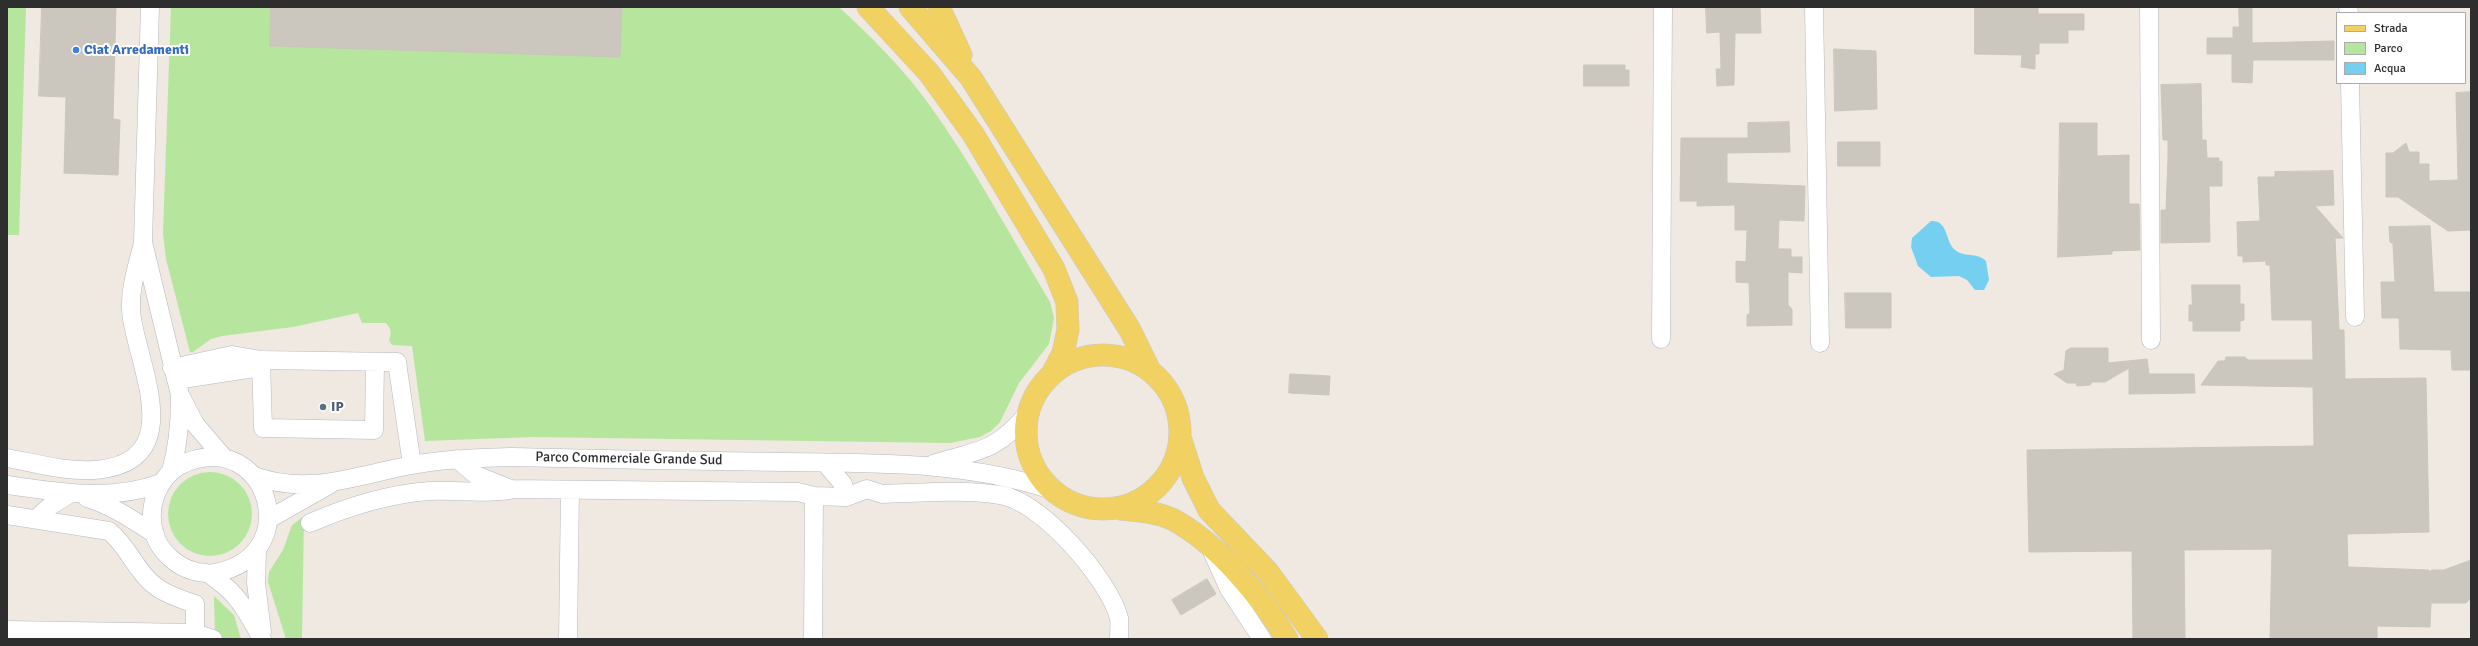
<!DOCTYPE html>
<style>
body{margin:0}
#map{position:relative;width:2478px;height:646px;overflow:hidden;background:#efe9e1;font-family:Signika,sans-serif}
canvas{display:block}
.frame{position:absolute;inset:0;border:8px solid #2e2e2e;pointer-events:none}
.legend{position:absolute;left:2336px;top:12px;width:130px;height:72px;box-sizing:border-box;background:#fff;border:1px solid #ababab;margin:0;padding:5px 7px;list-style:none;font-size:12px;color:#2e2e2e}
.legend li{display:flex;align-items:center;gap:8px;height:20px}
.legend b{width:20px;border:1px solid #ababab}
</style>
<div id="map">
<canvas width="2478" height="646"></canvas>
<div class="frame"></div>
<ul class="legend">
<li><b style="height:5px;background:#f2d163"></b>Strada</li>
<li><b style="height:11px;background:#b6e59e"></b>Parco</li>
<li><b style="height:11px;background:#75cff0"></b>Acqua</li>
</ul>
</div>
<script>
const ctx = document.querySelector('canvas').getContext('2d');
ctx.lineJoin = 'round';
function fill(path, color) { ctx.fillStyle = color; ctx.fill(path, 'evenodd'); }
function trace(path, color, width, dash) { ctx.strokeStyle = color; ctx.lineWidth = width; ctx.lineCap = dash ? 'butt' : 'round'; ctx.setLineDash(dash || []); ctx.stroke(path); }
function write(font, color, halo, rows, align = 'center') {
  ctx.font = font + ' Signika,sans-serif'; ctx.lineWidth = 4; ctx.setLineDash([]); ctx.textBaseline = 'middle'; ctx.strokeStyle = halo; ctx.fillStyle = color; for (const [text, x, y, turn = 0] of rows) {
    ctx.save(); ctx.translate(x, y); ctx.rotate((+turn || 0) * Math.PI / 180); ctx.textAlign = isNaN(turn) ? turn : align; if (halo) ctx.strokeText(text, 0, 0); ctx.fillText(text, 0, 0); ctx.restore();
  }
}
const green = new Path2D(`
 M 7,7 L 26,7 L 19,235 L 7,235 Z
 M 171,7 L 839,7 C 871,37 902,67 928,103 C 973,165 1010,235 1050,302 L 1054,318 L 1049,344 L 1019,383 L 1000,422 L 991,431 L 980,437 L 950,443 L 533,437 L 425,441 L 412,346 L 392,345 L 389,340 C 392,333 391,329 386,323 L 362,323 L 358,313 L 293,327 L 222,336 L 211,339 L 193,352 L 190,352 L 166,259 L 163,233 Z
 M168 514a42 42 0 1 1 84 0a42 42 0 1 1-84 0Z
 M 304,516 L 302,639 L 286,639 L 268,582 L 269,572 L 283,550 L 292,525 Z
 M 214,596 L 234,615 L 241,639 L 215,639 Z`);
const water = new Path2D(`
 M 1931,221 C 1948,220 1945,240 1954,249 C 1963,258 1977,252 1986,261 L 1989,280 L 1984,290 L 1975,290 L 1967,280 L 1959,276 L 1931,277 L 1918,266 L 1911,247 L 1912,238 Z`);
const building = new Path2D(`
 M 42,7 L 116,7 L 113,119 L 120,120 L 118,175 L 64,173 L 66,97 L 39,96 Z
 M 271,7 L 622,7 L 620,57 L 270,46 Z
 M 1706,7 L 1760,7 L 1761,33 L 1735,33 L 1734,85 L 1717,86 L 1716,69 L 1721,69 L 1720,32 L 1707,33 Z
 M 1975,7 L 2038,7 L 2038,14 L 2084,14 L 2084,30 L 2068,30 L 2068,43 L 2039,43 L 2039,54 L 2035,54 L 2035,69 L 2021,67 L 2022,55 L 1975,54 Z
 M 2239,7 L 2252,7 L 2252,43 L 2334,41 L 2334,60 L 2253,60 L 2252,83 L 2232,82 L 2232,54 L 2207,54 L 2207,38 L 2233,38 L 2233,27 L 2239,27 Z
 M 1834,49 L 1876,51 L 1877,109 L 1835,111 Z
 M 1584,65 L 1625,65 L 1625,70 L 1629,70 L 1629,86 L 1584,86 Z
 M 2201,84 L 2202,140 L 2206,140 L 2207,158 L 2219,158 L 2219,162 L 2222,161 L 2222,186 L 2209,186 L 2210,242 L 2161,243 L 2161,210 L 2166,210 L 2168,158 L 2168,140 L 2163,140 L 2161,85 Z
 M 2471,92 L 2471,230 L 2448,231 L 2398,197 L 2386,197 L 2386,153 L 2393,153 L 2406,143 L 2409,152 L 2419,152 L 2419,164 L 2429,164 L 2429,181 L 2458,180 L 2456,93 Z
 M 1789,122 L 1790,152 L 1727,153 L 1727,183 L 1805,186 L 1804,221 L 1779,220 L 1778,249 L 1791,249 L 1791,257 L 1802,257 L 1802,273 L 1788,272 L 1788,305 L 1792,309 L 1792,325 L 1747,326 L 1747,315 L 1750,313 L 1749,283 L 1736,282 L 1736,261 L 1746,262 L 1747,230 L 1735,230 L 1735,205 L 1697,206 L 1697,201 L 1680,201 L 1681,138 L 1748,138 L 1748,123 Z
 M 2060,123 L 2097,123 L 2097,156 L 2129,155 L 2129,204 L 2139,204 L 2140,250 L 2112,251 L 2112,254 L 2058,257 Z
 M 1838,142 L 1880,142 L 1880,166 L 1838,166 Z
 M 2333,171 L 2334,205 L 2315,206 L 2343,238 L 2335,238 L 2339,330 L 2344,330 L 2345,379 L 2426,378 L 2429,532 L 2347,534 L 2348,567 L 2429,570 L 2429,572 L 2432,570 L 2444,570 L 2471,560 L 2471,598 L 2466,603 L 2431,603 L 2430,627 L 2377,626 L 2377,639 L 2270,639 L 2272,549 L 2184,550 L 2185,639 L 2133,639 L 2132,551 L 2029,552 L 2027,450 L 2314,446 L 2313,387 L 2201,385 L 2218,361 L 2225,361 L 2226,357 L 2245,357 L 2248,360 L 2313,360 L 2312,320 L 2272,320 L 2270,265 L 2266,265 L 2266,261 L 2243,262 L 2243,256 L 2238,256 L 2237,222 L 2260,221 L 2258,177 L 2275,177 L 2275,172 Z
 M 2430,226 L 2434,292 L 2471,292 L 2471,370 L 2452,370 L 2451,350 L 2400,349 L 2399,318 L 2382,318 L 2381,282 L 2395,282 L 2393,244 L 2390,242 L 2389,227 Z
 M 2192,285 L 2240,285 L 2240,304 L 2244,304 L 2244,320 L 2240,321 L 2240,331 L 2193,331 L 2193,321 L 2189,321 L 2189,305 L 2192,305 Z
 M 1845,293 L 1891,293 L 1891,328 L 1846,328 Z
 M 2071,348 L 2108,348 L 2108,363 L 2147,359 L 2149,374 L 2194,374 L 2195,393 L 2129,394 L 2129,368 L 2105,382 L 2092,382 L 2090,385 L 2077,386 L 2076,383 L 2067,383 L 2054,374 L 2064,370 L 2066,351 Z
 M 1290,374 L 1330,376 L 1329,395 L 1289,393 Z
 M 1207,579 L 1216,594 L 1181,615 L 1172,600 Z`);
const minor = new Path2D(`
 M 150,7 L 143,242 L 180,395 L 195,424 L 224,458
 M 1814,7 L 1820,343
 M 2149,7 L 2151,340
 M 2348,7 L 2349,13
 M 2350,83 L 2355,317
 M 1661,339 L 1663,7
 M 261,360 L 263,428 L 374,430 L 375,362
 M 172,368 L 232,355 L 261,360 L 397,362 L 412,465
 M 176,380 L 261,367
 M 7,458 C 35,463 66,472 94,470 C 187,463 141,373 132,319 C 128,295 136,270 142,247
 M 457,459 L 476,475 L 511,489 L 798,492 L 814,496 L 846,497 L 867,489 L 882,494 C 920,493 962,489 1000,495 C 1040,500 1109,579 1119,618 C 1120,624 1119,632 1119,639
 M 825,463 L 843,484 L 846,497
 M 933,464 C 979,450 996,452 1028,413
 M 171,471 C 178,447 180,424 180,398
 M 254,476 C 310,496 357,475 412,465 C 445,459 479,458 512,457 C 603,459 693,461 784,462 C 874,463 966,461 1052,490
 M 7,485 C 58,492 111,502 161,483
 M 87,498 C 113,506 133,520 155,534
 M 7,515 L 109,531 C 129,547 137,574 158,588 C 168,595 183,600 195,604 L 195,633
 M 36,519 L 50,506 L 71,493
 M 269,519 L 329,485
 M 310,523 C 347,507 389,494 429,491 C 456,490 483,494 509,490
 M 1211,549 L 1229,589 L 1262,639
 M 257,550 L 256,583 L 262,632
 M 208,574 C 305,562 272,440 197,459 C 185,462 174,467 166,477 C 153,493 149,513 154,533 C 159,551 177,567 194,571 C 199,573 205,572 209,574 C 215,578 221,583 226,587 C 242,601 252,621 262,639
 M 7,630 L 195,633 L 213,639
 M 568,639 L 570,490
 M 813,639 L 814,496`);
const major = new Path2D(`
 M 868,7 L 929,73 L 973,134 L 1054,269 L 1067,302 L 1068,330 L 1063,353 L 1052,374
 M 910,7 L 971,78 L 1130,330 L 1149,369
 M 939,7 L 961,55
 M1026 432a77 77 0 1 1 154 0a77 77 0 1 1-154 0Z
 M 1181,440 L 1193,478 L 1209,510 L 1268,572 L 1317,639
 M 1121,509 C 1138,511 1158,512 1174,520 C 1219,545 1261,596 1287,639`);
const markers = [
 [76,50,4,"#3f7fe0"],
 [323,407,4,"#5c6f8a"]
];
const shopNames = [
 ["Ciat Arredamenti",84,50]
];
const serviceNames = [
 ["IP",331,407]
];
const streetNames = [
 ["Parco Commerciale Grande Sud",629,459,1]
];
fill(green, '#b6e59e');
fill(water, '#75cff0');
fill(building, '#cbc7bf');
trace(building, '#cbc5ba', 1);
trace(minor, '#b4b7c1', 19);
trace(major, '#c9c9c9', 23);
trace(minor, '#fff', 18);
trace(major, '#f2d163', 22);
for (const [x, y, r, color] of markers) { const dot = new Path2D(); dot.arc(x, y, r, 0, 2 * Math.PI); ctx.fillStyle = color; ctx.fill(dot); trace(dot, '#fff', 1.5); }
write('bold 14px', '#366cbe', '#fff', shopNames, 'left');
write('bold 14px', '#4e5e75', '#fff', serviceNames, 'left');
write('14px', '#2e2e2e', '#fff', streetNames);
</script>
